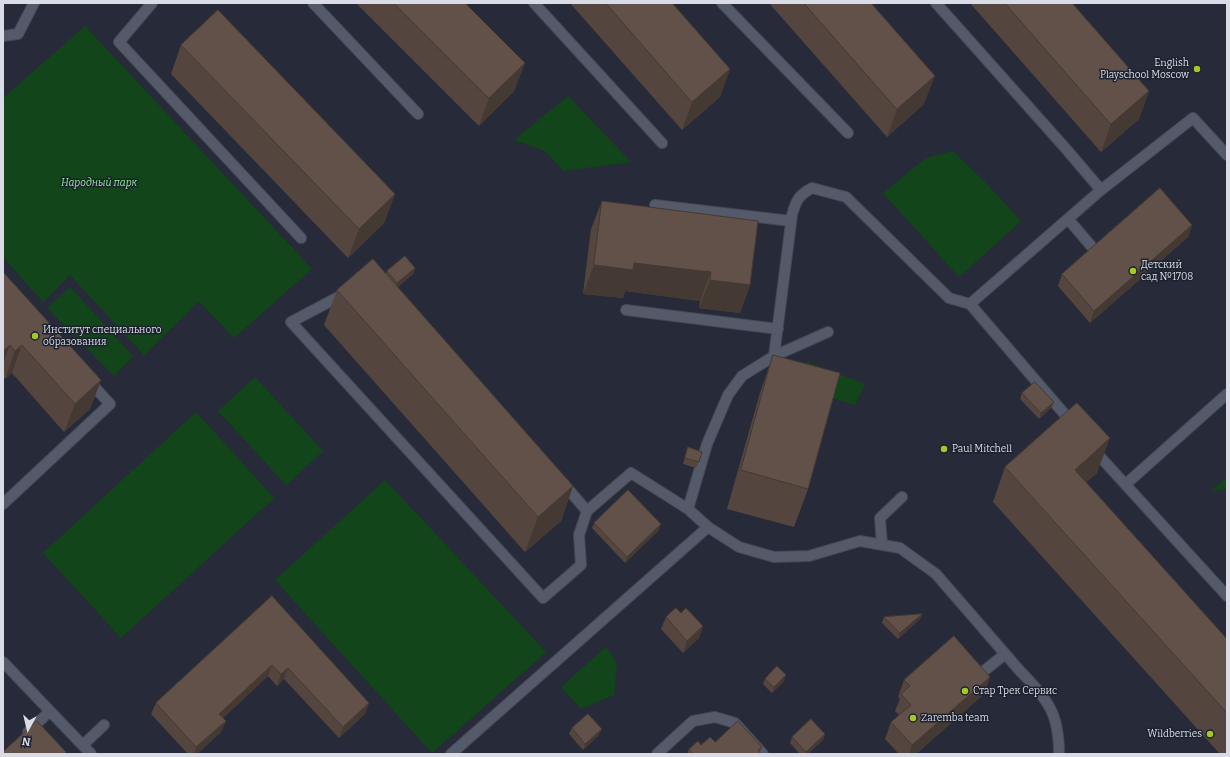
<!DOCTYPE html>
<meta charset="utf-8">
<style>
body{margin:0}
#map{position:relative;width:1230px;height:757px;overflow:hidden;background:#272b39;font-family:Bitter,serif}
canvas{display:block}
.frame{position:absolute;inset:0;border:4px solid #d9dce6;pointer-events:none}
.north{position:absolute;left:8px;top:709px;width:40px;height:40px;-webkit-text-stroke:3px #1d222f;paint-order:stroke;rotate:188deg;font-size:11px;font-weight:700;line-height:16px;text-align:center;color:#d9dce6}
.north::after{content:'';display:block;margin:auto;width:14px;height:18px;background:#d9dce6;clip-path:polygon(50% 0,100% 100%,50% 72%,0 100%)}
</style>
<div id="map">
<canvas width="1230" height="757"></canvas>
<div class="frame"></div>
<div class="north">N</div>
</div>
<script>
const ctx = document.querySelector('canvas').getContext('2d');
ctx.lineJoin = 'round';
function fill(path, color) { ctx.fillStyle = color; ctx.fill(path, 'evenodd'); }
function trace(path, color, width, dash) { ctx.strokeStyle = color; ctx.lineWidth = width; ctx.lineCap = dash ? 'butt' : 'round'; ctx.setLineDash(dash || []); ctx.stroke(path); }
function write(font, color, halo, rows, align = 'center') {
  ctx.font = font + ' Bitter,serif'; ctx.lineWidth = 3; ctx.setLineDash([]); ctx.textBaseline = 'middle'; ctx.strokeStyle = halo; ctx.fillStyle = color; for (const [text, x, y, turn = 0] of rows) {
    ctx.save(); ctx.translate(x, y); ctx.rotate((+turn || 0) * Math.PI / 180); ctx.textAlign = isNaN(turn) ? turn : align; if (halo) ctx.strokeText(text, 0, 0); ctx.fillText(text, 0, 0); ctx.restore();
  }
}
const green = new Path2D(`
 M 85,26 L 312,269 L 234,338 L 199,301 L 144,355 L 70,275 L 43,302 L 3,257 L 3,98 Z
 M 568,96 L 631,162 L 564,171 L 545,151 L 514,140 Z
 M 953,151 L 988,185 L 1021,221 L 959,277 L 883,193 L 926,158 Z
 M 70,287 L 133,356 L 114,376 L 47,308 Z
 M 807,362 L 865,384 L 855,405 L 799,388 Z
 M 255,377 L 323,451 L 286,485 L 218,411 Z
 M 196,412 L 274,498 L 121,638 L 43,553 Z
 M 1227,477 L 1227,489 L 1211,491 Z
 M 385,480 L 546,652 L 432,753 L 275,580 Z
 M 606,647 L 617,663 L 614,695 L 581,709 L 561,687 Z`);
const service = new Path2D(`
 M 152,3 L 119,42 L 301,238
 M 313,3 L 418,114
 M 534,3 L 662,143
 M 722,3 L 848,133
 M 936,3 L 1067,150 L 1101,190 L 1193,118 L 1227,155
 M 3,36 L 18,34 L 34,3
 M 655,205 L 791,221
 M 1068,219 L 1092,247
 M 346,293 L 291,322 L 543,598 L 581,565 L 579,535 L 587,511 L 631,473 L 688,509 L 708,527 L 739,547 L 774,557 L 809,556 L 860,541 L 900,548 L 936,574 L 1020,671 C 1030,681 1043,695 1050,708 C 1057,721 1059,739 1059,754
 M 970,304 L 1073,424
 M 626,310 L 778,329
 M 774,356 L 792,215 C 796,200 799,195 812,188 L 846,197 L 949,298 L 970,304 L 1101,190
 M 1093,449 L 1227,596
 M 562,482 L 587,511
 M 1126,484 L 1227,394
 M 3,504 L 110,404 L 88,380
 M 688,509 L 707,444 L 728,395 L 742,376 L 774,356 L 828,332
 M 882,545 L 880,518 L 902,497
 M 3,662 L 91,754
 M 974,679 L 1005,654
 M 28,732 L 50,711
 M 83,745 L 104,725
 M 451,754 L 708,527
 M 657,754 L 693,721 L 715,717 L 735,723 L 763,754`);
const wall = new Path2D(`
 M 356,3 L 465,3 L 525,63 L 514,91 L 479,126 Z
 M 570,3 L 672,3 L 730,69 L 720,97 L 682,130 Z
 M 769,3 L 871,3 L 924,104 L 887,137 Z
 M 970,3 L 1072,3 L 1149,91 L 1139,119 L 1101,152 Z
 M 181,45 L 395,194 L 384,223 L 348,258 L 171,74 Z
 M 602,201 L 750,285 L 740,313 L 699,308 L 700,301 L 625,291 L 623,298 L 583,294 L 591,229 Z
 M 1192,225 L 1188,237 L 1090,323 L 1058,286 L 1062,274 Z
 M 415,268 L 413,274 L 398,287 L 573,486 L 561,521 L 525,552 L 324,325 L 337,290 L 386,273 L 387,271 Z
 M 3,272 L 101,380 L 90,409 L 64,432 L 12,373 L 5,379 L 3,377 Z
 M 773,355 L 808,489 L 794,527 L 727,509 L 760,393 Z
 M 1022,393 L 1054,402 L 1051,408 L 1039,419 L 1020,399 Z
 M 688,447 L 702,452 L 696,468 L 683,464 Z
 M 1005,467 L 1097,473 L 1086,482 L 1227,639 L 1227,754 L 1220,754 L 993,502 Z
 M 594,523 L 659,530 L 625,563 L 592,528 Z
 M 272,596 L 369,703 L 365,714 L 339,738 L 284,679 L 277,686 L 268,676 L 223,718 L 226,721 L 221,732 L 197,754 L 188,754 L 151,714 L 156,703 Z
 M 681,613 L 703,626 L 699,638 L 683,653 L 661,629 L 666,617 Z
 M 922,614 L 920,619 L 898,639 L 882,623 L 884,617 Z
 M 990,677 L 984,694 L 916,754 L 899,754 L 885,739 L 891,722 L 899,715 L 895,711 L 900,699 L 898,697 L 904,680 Z
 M 765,679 L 784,681 L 772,693 L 763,684 Z
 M 572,728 L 599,735 L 583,750 L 569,734 Z
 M 825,734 L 823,740 L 808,754 L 800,754 L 790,743 L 792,737 Z
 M 715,742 L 762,747 L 760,752 L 761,754 L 687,754 L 689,749 L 701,745 Z`);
const shadedWall = new Path2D(`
 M 525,63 L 514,91 L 479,126 L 489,98 Z
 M 730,69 L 720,97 L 682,130 L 692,102 Z
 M 935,76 L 924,104 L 887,137 L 897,109 Z
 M 1149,91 L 1139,119 L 1101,152 L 1111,124 Z
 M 395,194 L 384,223 L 348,258 L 359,229 Z
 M 1192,225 L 1188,237 L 1090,323 L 1094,311 Z
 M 634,263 L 711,272 L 700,301 L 625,291 L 623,298 L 583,294 L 594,265 Z
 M 415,268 L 413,274 L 395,289 L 397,283 Z
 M 710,280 L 750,285 L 740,313 L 699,308 Z
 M 10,345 L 3,364 L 3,351 Z
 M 22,345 L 12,373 L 5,379 L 15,351 Z
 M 101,380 L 90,409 L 64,432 L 75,404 Z
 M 1054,402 L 1051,408 L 1039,419 L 1041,413 Z
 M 1110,438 L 1097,473 L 1062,504 L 1075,470 Z
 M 573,486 L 561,521 L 525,552 L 538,517 Z
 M 661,524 L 659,530 L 625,563 L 627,557 Z
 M 922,614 L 920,619 L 898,639 L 900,633 Z
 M 703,626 L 699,638 L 683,653 L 687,641 Z
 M 272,665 L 268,676 L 215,725 L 219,714 Z
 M 288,668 L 284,679 L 277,686 L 281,674 Z
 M 786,675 L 784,681 L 772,693 L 774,687 Z
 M 990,677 L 984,694 L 916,754 L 909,754 L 912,745 Z
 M 369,703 L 365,714 L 339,738 L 343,727 Z
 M 226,721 L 221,732 L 197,754 L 194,754 L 196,747 Z
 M 602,729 L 599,735 L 583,750 L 585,744 Z
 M 825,734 L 823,740 L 808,754 L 805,754 L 806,752 Z`);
const building = new Path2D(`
 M 394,3 L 465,3 L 525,63 L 489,98 Z
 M 606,3 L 672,3 L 730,69 L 692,102 Z
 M 804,3 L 871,3 L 935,76 L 897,109 Z
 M 1005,3 L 1072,3 L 1149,91 L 1111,124 Z
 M 218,10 L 395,194 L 359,229 L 181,45 Z
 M 1160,188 L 1192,225 L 1094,311 L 1062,274 Z
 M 602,201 L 758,221 L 750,285 L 710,280 L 711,272 L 684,269 L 634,263 L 633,270 L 594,265 Z
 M 405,256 L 415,268 L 397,283 L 387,271 Z
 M 373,259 L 573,486 L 538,517 L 337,290 Z
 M 3,272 L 101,380 L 75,404 L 22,345 L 15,351 L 10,345 L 3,351 Z
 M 773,355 L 840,373 L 808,489 L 741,470 Z
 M 1035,382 L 1054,402 L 1041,413 L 1022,393 Z
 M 1077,403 L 1110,438 L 1075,470 L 1227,639 L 1227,713 L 1005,467 Z
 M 688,447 L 702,452 L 699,462 L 685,458 Z
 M 628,490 L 661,524 L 627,557 L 594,523 Z
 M 272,596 L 369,703 L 343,727 L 288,668 L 281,674 L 272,665 L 219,714 L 226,721 L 196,747 L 156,703 Z
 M 676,608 L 681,613 L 686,608 L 703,626 L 687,641 L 666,617 Z
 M 922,614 L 900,633 L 884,617 Z
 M 954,636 L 990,677 L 912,745 L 891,722 L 911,705 L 901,694 L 910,686 L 904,680 Z
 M 777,666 L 786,675 L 774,687 L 765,679 Z
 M 588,714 L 602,729 L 585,744 L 572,728 Z
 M 811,719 L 825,734 L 806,752 L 792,737 Z
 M 37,721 L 66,752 L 65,754 L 3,754 L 3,752 Z
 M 738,721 L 762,747 L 758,750 L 761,754 L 693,754 L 689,749 L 698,741 L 701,745 L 710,737 L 715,742 Z`);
const markers = [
 [1197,69,4,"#a3c926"],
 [1133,271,4,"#a3c926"],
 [35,336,4,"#a3c926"],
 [944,449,4,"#a3c926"],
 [965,691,4,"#a3c926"],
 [913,718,4,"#a3c926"],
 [1210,734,4,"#a3c926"]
];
const poiNames = [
 ["English",1189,63,"right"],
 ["Playschool Moscow",1189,75,"right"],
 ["Детский",1141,265],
 ["сад №1708",1141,277],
 ["Институт специального",43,330],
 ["образования",43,342],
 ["Paul Mitchell",952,449],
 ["Стар Трек Сервис",973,691],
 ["Zaremba team",921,718],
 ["Wildberries",1202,734,"right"]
];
const parkNames = [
 ["Народный парк",99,183]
];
fill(green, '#124519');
trace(service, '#444853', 12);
trace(service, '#555a6a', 10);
fill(wall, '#54463f');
fill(shadedWall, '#453933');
fill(building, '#625149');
trace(building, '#453933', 1);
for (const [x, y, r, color] of markers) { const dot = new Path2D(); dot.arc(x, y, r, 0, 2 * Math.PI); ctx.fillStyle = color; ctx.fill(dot); trace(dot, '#1d222f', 1.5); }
write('10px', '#d9dce6', '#1d222f', poiNames, 'left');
write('italic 10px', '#91ee96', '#1d222f', parkNames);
</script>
